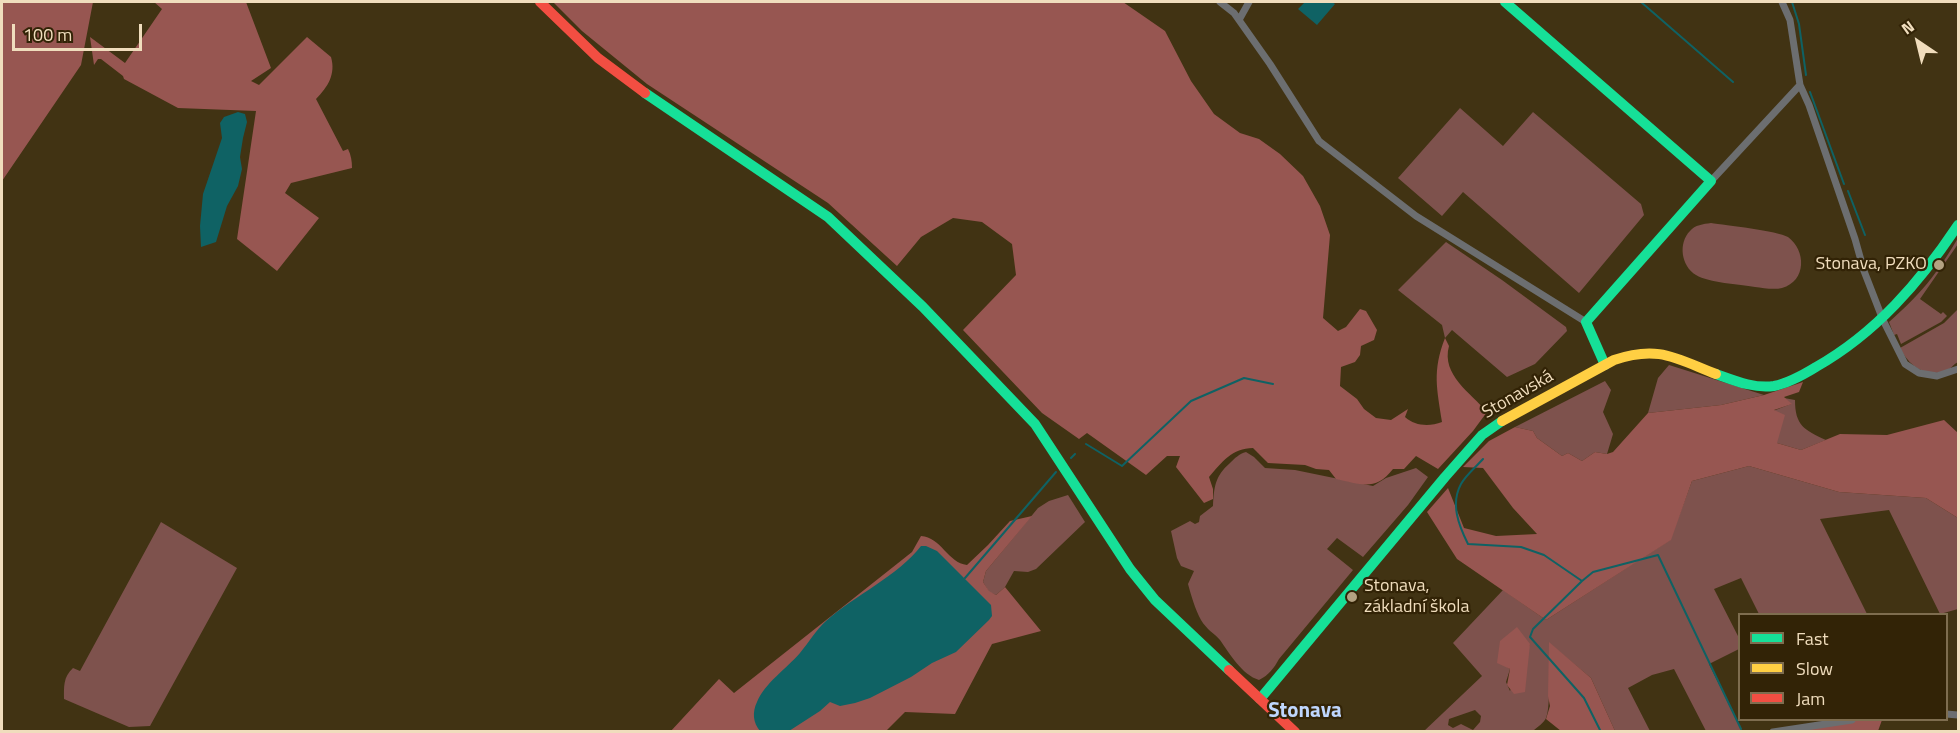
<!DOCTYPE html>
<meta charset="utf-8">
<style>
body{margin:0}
#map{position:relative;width:1960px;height:733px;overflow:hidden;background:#413313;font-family:"Titillium Web",sans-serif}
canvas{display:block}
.frame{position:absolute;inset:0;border:3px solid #f0ddbd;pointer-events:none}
.legend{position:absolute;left:1738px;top:613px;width:210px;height:108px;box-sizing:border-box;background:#322306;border:2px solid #7e6d4f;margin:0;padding:8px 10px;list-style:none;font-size:18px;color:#f0ddbd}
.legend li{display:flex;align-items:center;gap:12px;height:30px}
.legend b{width:30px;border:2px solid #7e6d4f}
.north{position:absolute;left:1888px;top:12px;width:60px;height:60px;-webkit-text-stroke:4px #322306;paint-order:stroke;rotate:325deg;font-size:16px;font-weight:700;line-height:24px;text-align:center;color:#f0ddbd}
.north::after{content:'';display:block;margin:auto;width:21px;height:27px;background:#f0ddbd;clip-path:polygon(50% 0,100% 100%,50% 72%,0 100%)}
.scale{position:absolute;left:12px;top:24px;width:130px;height:27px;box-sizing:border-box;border:3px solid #f0ddbd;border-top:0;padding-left:8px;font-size:18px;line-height:21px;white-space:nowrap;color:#f0ddbd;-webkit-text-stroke:4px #322306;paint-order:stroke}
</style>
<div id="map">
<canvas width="1960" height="733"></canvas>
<div class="frame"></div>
<ul class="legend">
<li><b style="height:8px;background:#16e098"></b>Fast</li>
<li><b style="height:8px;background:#ffcf43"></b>Slow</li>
<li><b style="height:8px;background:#f24e42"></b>Jam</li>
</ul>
<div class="north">N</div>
<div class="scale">100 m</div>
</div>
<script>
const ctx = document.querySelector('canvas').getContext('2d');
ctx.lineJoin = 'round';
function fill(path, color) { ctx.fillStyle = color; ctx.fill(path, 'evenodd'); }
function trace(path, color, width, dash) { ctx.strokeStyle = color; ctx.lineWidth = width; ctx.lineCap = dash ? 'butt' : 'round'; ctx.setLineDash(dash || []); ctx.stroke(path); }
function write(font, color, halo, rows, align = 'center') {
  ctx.font = font + ' "Titillium Web",sans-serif'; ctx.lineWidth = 4.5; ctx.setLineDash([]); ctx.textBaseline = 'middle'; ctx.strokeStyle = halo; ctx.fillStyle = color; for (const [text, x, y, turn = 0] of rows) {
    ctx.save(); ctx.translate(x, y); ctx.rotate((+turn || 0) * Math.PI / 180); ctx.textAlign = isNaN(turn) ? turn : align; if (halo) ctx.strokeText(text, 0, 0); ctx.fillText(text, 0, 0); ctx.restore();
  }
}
const green = new Path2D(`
 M 1460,108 L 1503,146 L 1533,112 L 1641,204 L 1644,215 L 1579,293 L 1463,192 L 1442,216 L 1398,178 Z
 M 1711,223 C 1725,225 1778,231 1788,237 C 1806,250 1807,281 1782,288 C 1774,290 1763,288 1755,287 C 1739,284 1709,283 1696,275 C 1681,266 1678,243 1690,231 C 1695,225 1703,224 1711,223 Z
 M 1958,238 L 1958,244 L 1920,299 L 1941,314 L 1943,312 L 1947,316 L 1941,322 L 1901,344 L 1897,334 L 1894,335 L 1889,322 C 1920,295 1937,274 1958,238 Z
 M 1446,242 L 1502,280 L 1566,327 L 1567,331 L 1535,364 L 1507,377 L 1452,330 L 1445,338 L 1442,325 L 1437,321 L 1398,290 Z
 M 1958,309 L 1958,362 C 1952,365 1951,370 1943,372 C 1923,377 1908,364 1900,348 L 1944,323 Z
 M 1669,365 L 1764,395 L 1721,405 L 1648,413 L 1658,378 Z
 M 1605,381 L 1611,390 L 1603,412 L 1613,434 L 1607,454 L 1595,452 L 1582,461 L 1568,453 L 1562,456 L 1537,438 L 1533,431 L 1515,427 Z
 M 1784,398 L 1795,400 C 1795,425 1804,430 1826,440 L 1801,450 L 1777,443 L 1773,411 L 1791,404 Z
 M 1246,452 L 1254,457 L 1265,468 L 1295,470 L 1373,486 L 1386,478 L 1416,468 L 1428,477 L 1408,505 L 1363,557 L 1337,538 L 1327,549 L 1353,570 L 1279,659 C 1274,668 1269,675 1259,680 C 1242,675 1229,653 1220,640 C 1214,633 1207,630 1201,620 C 1195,609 1191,595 1188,584 L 1194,571 L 1181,566 L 1177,558 L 1171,531 L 1190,521 L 1195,524 L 1199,522 L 1200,516 L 1213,506 C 1214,487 1215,476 1230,463 C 1235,458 1239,454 1246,452 Z
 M 1749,466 L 1839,492 L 1926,498 L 1958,518 L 1958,609 L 1940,614 L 1889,510 L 1820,519 L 1867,614 L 1759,614 L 1741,578 L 1714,589 L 1739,638 L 1739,649 L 1709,664 L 1742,731 L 1706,731 L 1674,669 L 1652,675 L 1628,688 L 1650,731 L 1615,731 L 1591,678 L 1549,643 C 1549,657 1551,709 1546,718 C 1544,723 1537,727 1533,731 L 1423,732 L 1482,676 L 1453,643 L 1503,590 L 1546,620 L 1670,540 L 1692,481 ZM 1530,644 L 1510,691 L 1506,682 L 1510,669 L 1503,664 ZM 1475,710 L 1481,716 L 1480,722 L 1473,730 L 1461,724 L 1453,728 L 1448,725 L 1449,719 Z
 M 1068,495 L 1085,522 L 1036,569 L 1028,572 L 1014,571 L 1005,587 L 996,595 L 989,592 L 983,582 L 986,571 L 1038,508 L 1049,501 Z
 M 161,522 L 237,568 L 150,726 L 129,727 L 64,699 C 64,687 63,677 73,668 L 80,671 Z`);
const forest = new Path2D(`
 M 2,2 L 93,2 L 81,65 L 2,181 Z
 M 154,2 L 246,2 L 271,68 L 251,81 L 259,85 L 307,37 L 331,57 C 336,74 328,87 316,99 L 343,151 L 348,149 C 351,155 352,161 352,168 L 291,183 L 285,193 L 319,218 L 277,271 L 237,239 L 256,111 L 178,108 L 124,79 L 123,76 L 101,59 L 98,59 L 94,65 L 90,37 L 125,63 L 162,9 Z
 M 553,2 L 1123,2 L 1165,31 L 1191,81 L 1214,114 L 1240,133 L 1259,139 L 1280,154 L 1303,176 L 1320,206 L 1330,235 L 1323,318 L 1338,331 L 1346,327 L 1360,309 L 1366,311 L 1377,330 L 1374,340 L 1361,346 L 1360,355 L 1355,362 L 1341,367 L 1340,386 L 1357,399 L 1364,409 L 1376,418 L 1391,420 L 1408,409 L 1405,417 C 1415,426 1429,427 1442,422 C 1437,389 1432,371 1445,338 L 1449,346 C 1441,375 1471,393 1487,412 L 1473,431 L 1438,469 L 1416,456 L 1404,469 L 1393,469 C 1375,492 1361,484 1336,479 L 1329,470 L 1316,469 L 1305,465 L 1268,463 L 1253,448 C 1232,448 1222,462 1209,477 L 1213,489 L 1213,499 L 1204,503 L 1176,467 L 1180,456 L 1167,456 L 1146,475 L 1087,433 L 1079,439 L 1042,413 L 963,330 L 1016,275 L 1012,244 L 982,222 L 953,218 L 921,237 L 897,266 L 828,203 L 647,84 L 582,31 Z
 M 1803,382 L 1799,392 L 1784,397 L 1792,404 L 1774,410 L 1785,415 L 1777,443 L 1801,450 L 1840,434 L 1887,435 L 1944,420 L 1958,433 L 1958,518 L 1926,498 L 1839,492 L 1749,466 L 1692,481 L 1671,540 L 1546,620 L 1457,559 L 1427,512 L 1448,488 L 1464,528 L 1496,536 L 1537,534 L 1513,508 L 1483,468 L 1463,467 L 1489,441 L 1515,427 L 1533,431 L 1537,438 L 1562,456 L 1568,453 L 1582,461 L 1595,452 L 1607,454 L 1613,452 L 1648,413 L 1721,405 L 1764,395 Z
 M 1032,516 L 986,571 L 983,582 L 989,591 L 996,595 L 1005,587 L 1041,631 L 992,644 L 955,714 L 905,712 L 886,731 L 670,732 L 719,679 L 734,693 L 912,552 L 921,536 C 941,537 948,563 967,565 L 988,545 L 1010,521 Z
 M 1517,627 L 1530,644 L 1525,692 L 1514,694 L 1507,685 L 1510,669 L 1497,663 L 1500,641 Z
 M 1549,642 L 1591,678 L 1615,731 L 1561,731 L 1546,719 L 1550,706 L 1548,696 Z
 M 1882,720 L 1878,731 L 1793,732 L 1816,722 Z`);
const water = new Path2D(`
 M 1305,2 L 1332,2 L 1335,4 L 1317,25 L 1298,9 Z
 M 238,112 L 245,114 L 247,122 L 243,138 L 240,157 L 242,169 L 238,186 L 227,206 L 216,242 L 201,247 L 200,226 L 203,194 L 222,138 L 220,123 L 224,117 Z
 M 921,546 L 926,546 L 937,551 L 991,605 L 992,616 L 989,620 L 956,652 L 932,663 L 911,677 L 870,698 L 855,703 L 840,706 L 830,702 L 820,711 L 789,731 L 760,731 C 753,723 752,712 757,702 C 765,683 786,669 800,653 C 809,642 816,630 826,621 C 855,595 898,576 921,546 Z`);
const stream = new Path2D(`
 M 1641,2 L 1733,82
 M 1792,2 L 1799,24 L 1806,75
 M 1810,92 L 1844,184
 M 1848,191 L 1865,235
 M 1086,444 L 1122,466 L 1191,401 L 1244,378 L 1273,384
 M 1071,458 L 1075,454
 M 1483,459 C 1476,467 1466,475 1461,484 C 1450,504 1459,526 1468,544 L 1521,547 L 1544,555 L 1582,581 L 1533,629 L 1530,637 L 1584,698 L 1601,732
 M 965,578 L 1056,472
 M 1582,581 L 1593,572 L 1658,555 L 1741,729
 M 1895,732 L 1926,732`);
const street = new Path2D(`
 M 1220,2 L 1234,13 L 1270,64 L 1319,141 L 1416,216 L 1586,322
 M 1782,2 L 1790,20 L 1800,85 L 1809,105 L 1855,239 L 1864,271 L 1883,320 L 1905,364 L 1919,373 L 1937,376 L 1958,369
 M 1239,20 L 1249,2
 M 1711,181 L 1800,85
 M 1946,714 L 1958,715
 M 1773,732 L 1852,720`);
const fast = new Path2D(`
 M 1505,2 L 1711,181 L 1586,322 L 1605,365
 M 645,93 L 828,217 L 923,307 L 1035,424 L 1130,569 L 1155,600 L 1229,670
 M 1716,374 C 1733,380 1754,389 1774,386 C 1789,383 1803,375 1816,367 C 1876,333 1920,282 1958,225
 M 1260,699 L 1445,477 L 1482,435 L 1502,421`);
const slow = new Path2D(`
 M 1502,421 L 1614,360 C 1658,345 1675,358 1716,374`);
const jam = new Path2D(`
 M 540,2 L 598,58 L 645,93
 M 1229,670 L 1295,732`);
const markers = [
 [1939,265,6,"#b3a282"],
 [1352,597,6,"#b3a282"]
];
const poiNames = [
 ["Stonava, PZKO",1927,265],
 ["Stonava,",1364,587,"left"],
 ["základní škola",1364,608,"left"]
];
const streetNames = [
 ["Stonavská",1518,395,-30]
];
const quarterNames = [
 ["Stonava",1305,712]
];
fill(green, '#7e524d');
fill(forest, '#975651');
fill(water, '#0f6264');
trace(stream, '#0f6264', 2);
trace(street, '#6c6e70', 7);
trace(fast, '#16e098', 10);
trace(slow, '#ffcf43', 10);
trace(jam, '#f24e42', 10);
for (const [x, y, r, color] of markers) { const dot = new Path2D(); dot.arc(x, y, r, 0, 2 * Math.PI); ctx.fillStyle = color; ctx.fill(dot); trace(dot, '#322306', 2); }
write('18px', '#f0ddbd', '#322306', poiNames, 'right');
write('18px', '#f0ddbd', '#322306', streetNames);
write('bold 21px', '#bfd6fd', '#322306', quarterNames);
</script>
